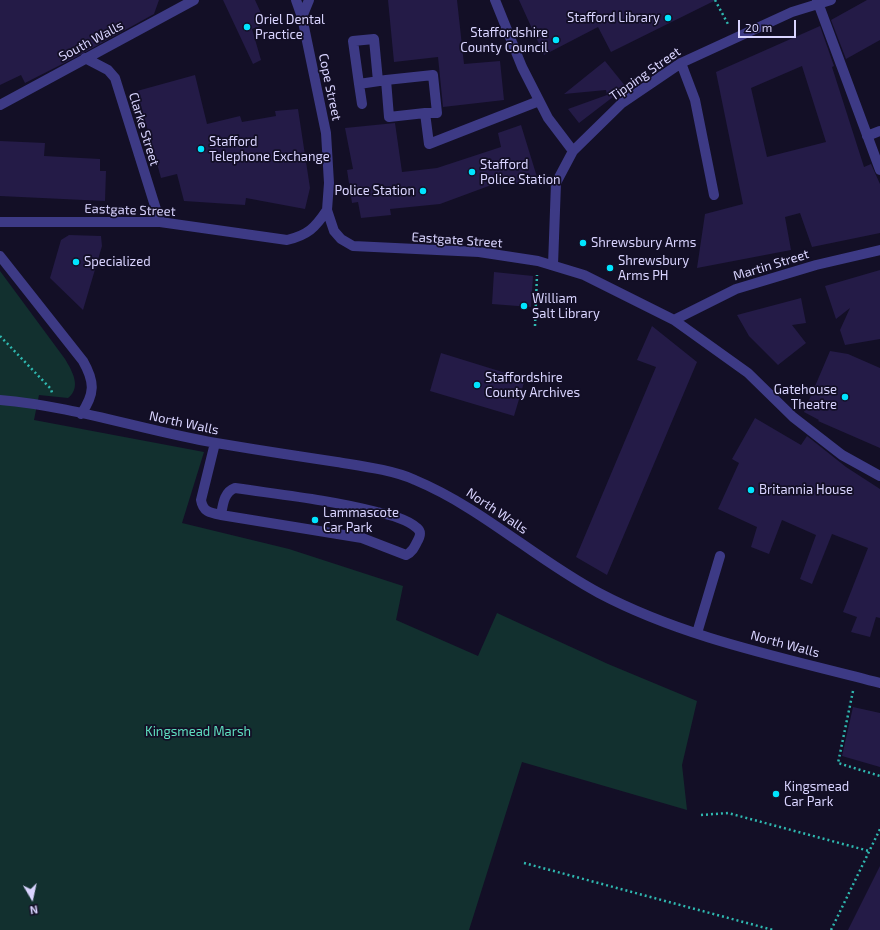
<!DOCTYPE html>
<style>
body{margin:0}
#map{position:relative;width:880px;height:930px;overflow:hidden;background:#130f26;font-family:"Exo 2",sans-serif}
canvas{display:block}
.north{position:absolute;left:12px;top:878px;width:40px;height:40px;-webkit-text-stroke:3px #130f26;paint-order:stroke;rotate:171deg;font-size:11px;font-weight:700;line-height:16px;text-align:center;color:#d9d4ff}
.north::after{content:'';display:block;margin:auto;width:14px;height:18px;background:#d9d4ff;clip-path:polygon(50% 0,100% 100%,50% 72%,0 100%)}
.scale{position:absolute;left:738px;top:20px;width:58px;height:18px;box-sizing:border-box;border:2px solid #d9d4ff;border-top:0;padding-left:5px;font-size:12px;line-height:14px;white-space:nowrap;color:#d9d4ff;-webkit-text-stroke:3px #130f26;paint-order:stroke}
</style>
<div id="map">
<canvas width="880" height="930"></canvas>
<div class="north">N</div>
<div class="scale">20 m</div>
</div>
<script>
const ctx = document.querySelector('canvas').getContext('2d');
ctx.lineJoin = 'round';
function fill(path, color) { ctx.fillStyle = color; ctx.fill(path, 'evenodd'); }
function trace(path, color, width, dash) { ctx.strokeStyle = color; ctx.lineWidth = width; ctx.lineCap = dash ? 'butt' : 'round'; ctx.setLineDash(dash || []); ctx.stroke(path); }
function write(font, color, halo, rows, align = 'center') {
  ctx.font = font + ' "Exo 2",sans-serif'; ctx.lineWidth = 3.5; ctx.setLineDash([]); ctx.textBaseline = 'middle'; ctx.strokeStyle = halo; ctx.fillStyle = color; for (const [text, x, y, turn = 0] of rows) {
    ctx.save(); ctx.translate(x, y); ctx.rotate((+turn || 0) * Math.PI / 180); ctx.textAlign = isNaN(turn) ? turn : align; if (halo) ctx.strokeText(text, 0, 0); ctx.fillText(text, 0, 0); ctx.restore();
  }
}
const green = new Path2D(`
 M 0,271 L 65,359 C 72,371 82,387 68,398 L 39,395 L 34,420 L 204,452 L 182,523 L 289,549 L 403,586 L 396,620 L 478,656 L 497,613 L 608,664 L 697,701 L 682,765 L 687,810 L 522,762 L 469,930 L 0,930 Z`);
const building = new Path2D(`
 M 0,0 L 159,0 L 154,14 L 80,55 L 25,83 L 21,75 L 0,85 Z
 M 223,0 L 255,0 L 266,24 L 252,29 L 261,60 L 253,64 Z
 M 388,0 L 457,0 L 464,64 L 500,61 L 504,100 L 443,107 L 438,57 L 394,62 Z
 M 519,0 L 716,0 L 611,52 L 598,27 L 544,55 Z
 M 867,0 L 880,0 L 880,40 L 846,59 L 831,20 Z
 M 820,26 L 834,66 L 832,67 L 864,167 L 871,164 L 880,184 L 880,233 L 812,247 L 800,213 L 785,217 L 791,250 L 697,268 L 705,214 L 743,204 L 716,72 ZM 802,66 L 826,142 L 767,157 L 751,88 Z
 M 605,61 L 626,87 L 579,123 L 568,109 L 607,95 L 606,90 L 564,94 Z
 M 195,75 L 207,124 L 240,116 L 242,122 L 276,116 L 275,111 L 298,109 L 310,188 L 305,209 L 246,198 L 245,205 L 184,201 L 177,174 L 161,178 L 137,91 Z
 M 395,123 L 402,172 L 437,168 L 501,147 L 498,133 L 521,125 L 537,177 L 515,184 L 513,177 L 440,204 L 390,209 L 391,215 L 361,218 L 358,202 L 352,203 L 347,170 L 353,169 L 345,128 Z
 M 0,141 L 45,143 L 44,156 L 100,159 L 100,171 L 106,171 L 105,201 L 0,196 Z
 M 69,235 L 101,236 L 102,246 L 83,310 L 50,278 L 61,240 Z
 M 880,270 L 880,339 L 845,345 L 840,330 L 850,308 L 836,319 L 825,286 Z
 M 494,272 L 533,276 L 531,307 L 492,304 Z
 M 801,298 L 806,323 L 792,325 L 806,343 L 778,365 L 749,336 L 737,315 Z
 M 652,326 L 697,362 L 607,575 L 576,557 L 656,367 L 637,360 Z
 M 830,351 L 848,354 L 880,368 L 880,448 L 818,421 L 819,420 L 804,412 Z
 M 441,353 L 525,379 L 514,416 L 430,391 Z
 M 755,418 L 801,445 L 807,436 L 846,467 L 880,489 L 880,618 L 876,617 L 870,637 L 851,632 L 857,617 L 843,612 L 868,548 L 832,534 L 812,584 L 800,579 L 816,535 L 782,520 L 769,554 L 751,547 L 757,527 L 718,509 L 739,463 L 732,459 Z
 M 853,707 L 880,713 L 880,767 L 842,756 Z
 M 880,866 L 880,930 L 848,930 Z`);
const path = new Path2D(`
 M 715,0 L 729,26
 M 535,326 L 537,275
 M 0,336 L 51,389 L 52,393
 M 853,691 L 838,763 L 880,776
 M 701,815 L 728,813 L 869,851
 M 524,863 L 773,930
 M 831,930 L 880,829`);
const minor = new Path2D(`
 M 296,0 L 302,17 L 326,133 L 329,183 L 327,210 L 334,231 L 341,239 L 353,246 L 479,252 L 538,261 L 584,275 L 674,320 L 748,373 L 793,417 L 842,455 L 880,476
 M 495,0 L 522,67 L 548,118 L 573,151
 M 817,0 L 880,170
 M 302,17 L 309,0
 M 85,58 L 108,70 L 115,78 L 160,222
 M 681,63 L 695,100 L 714,195
 M 386,80 L 433,75 L 437,113 L 425,113
 M 378,81 L 374,39 L 353,41 L 359,84 L 386,80 L 389,117 L 425,113 L 429,144 L 539,101
 M 359,84 L 362,104
 M 0,105 L 194,0
 M 867,136 L 880,131
 M 0,222 L 160,222 L 287,240 C 308,235 315,228 327,210
 M 0,256 L 83,361 C 95,382 95,394 81,414
 M 553,265 L 556,183 L 573,151 L 622,103 L 681,63 L 792,12 L 831,0
 M 674,320 L 736,289 L 816,265 L 880,250
 M 0,400 C 73,406 145,431 216,443 C 257,450 297,456 337,462 C 361,466 393,470 415,480 C 482,508 535,559 599,593 C 686,639 786,658 880,683
 M 215,443 L 201,500 C 203,512 210,513 221,515
 M 235,488 C 283,495 331,500 377,512 C 390,515 407,519 417,528 C 422,532 420,537 417,542 C 414,548 412,552 406,555 L 362,538 L 221,515 C 223,504 224,492 235,488 Z
 M 697,633 L 720,556`);
const markers = [
 [668,18,4,"#00e5ff"],
 [247,27,4,"#00e5ff"],
 [556,40,4,"#00e5ff"],
 [201,149,4,"#00e5ff"],
 [472,172,4,"#00e5ff"],
 [423,191,4,"#00e5ff"],
 [583,243,4,"#00e5ff"],
 [76,262,4,"#00e5ff"],
 [610,268,4,"#00e5ff"],
 [524,306,4,"#00e5ff"],
 [477,385,4,"#00e5ff"],
 [845,397,4,"#00e5ff"],
 [751,490,4,"#00e5ff"],
 [315,520,4,"#00e5ff"],
 [776,794,4,"#00e5ff"]
];
const poiNames = [
 ["Stafford Library",660,18,"right"],
 ["Oriel Dental",255,20],
 ["Practice",255,35],
 ["Staffordshire",548,33,"right"],
 ["County Council",548,48,"right"],
 ["Stafford",209,142],
 ["Telephone Exchange",209,157],
 ["Stafford",480,165],
 ["Police Station",480,180],
 ["Police Station",415,191,"right"],
 ["Shrewsbury Arms",591,243],
 ["Shrewsbury",618,261],
 ["Arms PH",618,276],
 ["Specialized",84,262],
 ["William",532,299],
 ["Salt Library",532,314],
 ["Staffordshire",485,378],
 ["County Archives",485,393],
 ["Gatehouse",837,390,"right"],
 ["Theatre",837,405,"right"],
 ["Britannia House",759,490],
 ["Lammascote",323,513],
 ["Car Park",323,528],
 ["Kingsmead",784,787],
 ["Car Park",784,802]
];
const streetNames = [
 ["South Walls",91,41,-28],
 ["Tipping Street",645,74,-35],
 ["Cope Street",330,87,78],
 ["Clarke Street",144,129,73],
 ["Eastgate Street",130,210,2],
 ["Eastgate Street",457,240,4],
 ["Martin Street",771,265,-17],
 ["North Walls",184,423,12],
 ["North Walls",497,511,34],
 ["North Walls",785,644,15]
];
const parkNames = [
 ["Kingsmead Marsh",198,732]
];
fill(green, '#12302f');
fill(building, '#241b47');
trace(path, '#2fb8b0', 2.5, [2, 3]);
trace(minor, '#3d3a85', 10);
for (const [x, y, r, color] of markers) { const dot = new Path2D(); dot.arc(x, y, r, 0, 2 * Math.PI); ctx.fillStyle = color; ctx.fill(dot); trace(dot, '#130f26', 1.5); }
write('13px', '#d9d4ff', '#130f26', poiNames, 'left');
write('13px', '#d9d4ff', '#130f26', streetNames);
write('13px', '#5fe0c0', '#130f26', parkNames);
</script>
